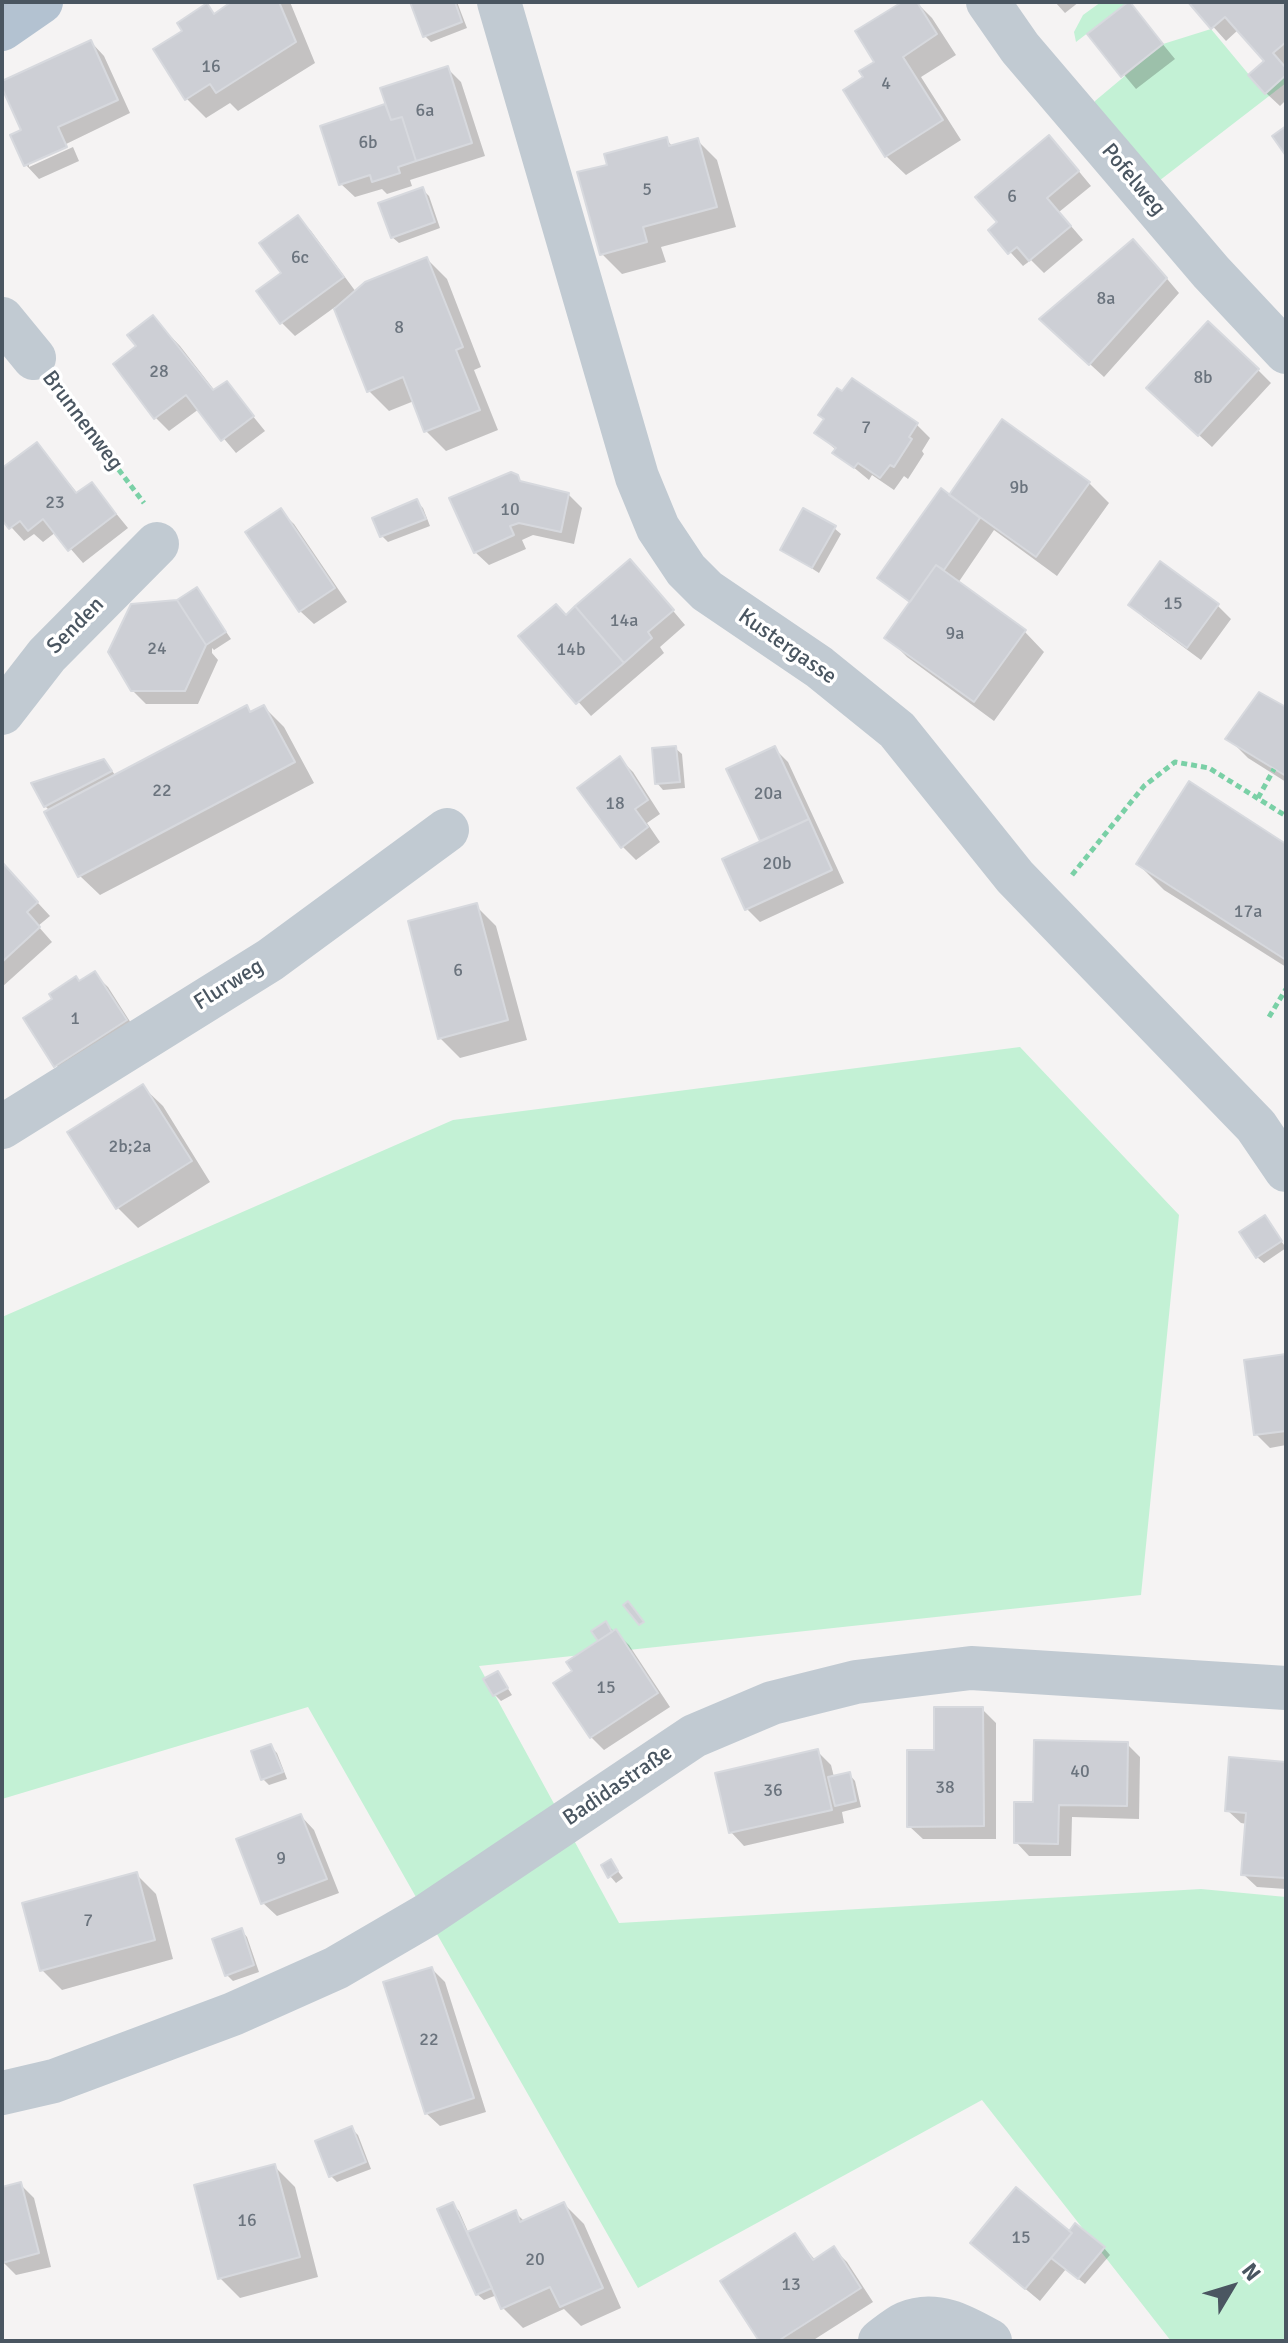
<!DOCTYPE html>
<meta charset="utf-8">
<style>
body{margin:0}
#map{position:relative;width:1288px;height:2343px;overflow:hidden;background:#f5f3f3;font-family:Signika,sans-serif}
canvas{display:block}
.frame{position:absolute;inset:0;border:4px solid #4a5661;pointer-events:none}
.north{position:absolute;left:1192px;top:2247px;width:80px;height:80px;-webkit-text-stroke:6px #fff;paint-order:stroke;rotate:52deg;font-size:22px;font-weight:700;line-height:32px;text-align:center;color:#4a5661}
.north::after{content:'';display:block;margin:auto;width:28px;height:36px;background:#4a5661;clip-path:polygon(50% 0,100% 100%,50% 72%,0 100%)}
</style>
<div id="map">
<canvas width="1288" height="2343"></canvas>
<div class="frame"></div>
<div class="north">N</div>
</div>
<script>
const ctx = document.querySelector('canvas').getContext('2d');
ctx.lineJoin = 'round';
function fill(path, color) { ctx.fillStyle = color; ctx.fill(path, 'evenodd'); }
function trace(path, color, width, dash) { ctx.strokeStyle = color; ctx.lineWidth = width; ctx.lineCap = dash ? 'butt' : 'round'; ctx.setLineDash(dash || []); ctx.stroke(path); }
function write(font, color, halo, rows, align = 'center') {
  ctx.font = font + ' Signika,sans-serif'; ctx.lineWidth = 7; ctx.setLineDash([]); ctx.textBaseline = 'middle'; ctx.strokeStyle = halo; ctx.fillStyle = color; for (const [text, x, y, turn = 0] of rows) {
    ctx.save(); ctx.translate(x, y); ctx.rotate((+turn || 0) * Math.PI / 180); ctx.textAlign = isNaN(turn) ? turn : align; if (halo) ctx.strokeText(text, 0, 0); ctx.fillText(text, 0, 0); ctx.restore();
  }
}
const green = new Path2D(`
 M 1101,2 L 1128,2 L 1076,42 L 1074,32 L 1083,15 Z
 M 1211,29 L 1265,94 L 1286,75 L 1286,83 L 1155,184 L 1094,109 L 1095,101 L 1163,44 Z
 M 1020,1047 L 1179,1215 L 1141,1595 L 479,1666 L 619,1923 L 1201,1889 L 1286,1897 L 1286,2341 L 1171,2341 L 982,2100 L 638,2288 L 308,1707 L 2,1799 L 2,1317 L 453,1120 Z`);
const shadow = new Path2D(`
 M 233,2 L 290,2 L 315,63 L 238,111 L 230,103 L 206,118 L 186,98 L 207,6 L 216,15 Z
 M 412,2 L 457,2 L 467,28 L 431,42 L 425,36 Z
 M 905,2 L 916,2 L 932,18 L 956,55 L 921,77 L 961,140 L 906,175 L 886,156 L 866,78 L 877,62 Z
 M 1055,2 L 1079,2 L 1065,13 Z
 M 1191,2 L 1285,2 L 1286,100 L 1280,106 L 1266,93 L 1266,62 L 1238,30 L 1226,41 Z
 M 1129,3 L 1175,59 L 1136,89 L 1090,34 Z
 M 91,42 L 104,56 L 130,113 L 29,162 L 29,167 L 73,147 L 79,161 L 39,179 L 26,165 L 13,136 L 24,131 Z
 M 447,68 L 461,82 L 485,156 L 410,180 L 412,186 L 387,194 L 382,189 L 355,197 L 341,184 L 323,127 L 388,106 Z
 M 666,139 L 673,147 L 697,140 L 717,160 L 736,227 L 661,247 L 666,262 L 622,274 L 602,254 L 609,166 Z
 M 1062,151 L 1091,186 L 1059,212 L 1083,240 L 1044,273 L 1031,260 L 1023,266 L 990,230 Z
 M 422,189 L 429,196 L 440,228 L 399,243 L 392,237 Z
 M 298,217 L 311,231 L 356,292 L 427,259 L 447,279 L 481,367 L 474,370 L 498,430 L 446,451 L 426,431 L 414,401 L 389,411 L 369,391 L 335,307 L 295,336 L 282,323 L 259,291 L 284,273 Z
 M 1147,255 L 1179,293 L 1104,377 L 1055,332 Z
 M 153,318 L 180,346 L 215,391 L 226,383 L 265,431 L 236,453 L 199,409 L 169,431 L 156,418 L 116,364 L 139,347 Z
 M 1258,370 L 1271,383 L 1212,447 L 1162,401 Z
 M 825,420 L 917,425 L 930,438 L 922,451 L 924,454 L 908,479 L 904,476 L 894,490 L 872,475 L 869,480 L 835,452 L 836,450 L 817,433 Z
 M 37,444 L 78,494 L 92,484 L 128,528 L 83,563 L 56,532 L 43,542 L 34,534 L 24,541 L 2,517 L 2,471 Z
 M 517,477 L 524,484 L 568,494 L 582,508 L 574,544 L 533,535 L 522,540 L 526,549 L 489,565 L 475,552 Z
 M 1089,483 L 1109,503 L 1057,576 L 994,530 L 958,583 L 1025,632 L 1044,652 L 994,721 L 907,657 L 887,637 L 911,604 L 880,578 L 950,497 Z
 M 417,502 L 423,508 L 430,526 L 388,542 L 382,536 Z
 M 280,511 L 294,524 L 347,602 L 314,624 L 300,611 Z
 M 834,528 L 841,534 L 819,573 L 782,549 Z
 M 1160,563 L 1218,606 L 1231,619 L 1201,660 L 1144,618 L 1130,604 Z
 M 643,575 L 685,625 L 660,647 L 664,653 L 591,716 L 521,637 L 566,617 Z
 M 197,589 L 231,639 L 214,650 L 212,648 L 212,653 L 218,660 L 198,704 L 146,704 L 132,690 Z
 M 246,707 L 252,713 L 264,707 L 284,727 L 314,783 L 100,895 L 80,876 L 50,811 L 45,806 L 104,761 L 116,776 Z
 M 1286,710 L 1286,782 L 1248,758 L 1228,738 Z
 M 675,748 L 682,754 L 685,788 L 663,790 L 657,783 Z
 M 775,749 L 788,762 L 844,883 L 760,922 L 747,909 L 762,842 L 729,770 Z
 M 620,759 L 633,772 L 660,814 L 647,823 L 660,842 L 636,860 L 623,847 L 580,788 Z
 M 1286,846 L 1286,967 L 1164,890 L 1138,864 Z
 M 2,864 L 50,916 L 38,926 L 52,942 L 2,987 Z
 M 476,906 L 496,926 L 527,1040 L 460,1058 L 440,1038 Z
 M 94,974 L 108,987 L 138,1034 L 69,1079 L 56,1065 L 80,983 Z
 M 143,1087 L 163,1106 L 210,1182 L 138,1228 L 118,1208 L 70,1133 Z
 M 1265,1217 L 1286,1248 L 1264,1263 L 1257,1257 Z
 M 1286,1356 L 1286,1445 L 1270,1448 L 1256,1434 Z
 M 606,1624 L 629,1645 L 670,1707 L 604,1750 L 591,1737 L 575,1671 L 600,1642 Z
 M 498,1673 L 512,1695 L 501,1701 L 495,1695 Z
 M 982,1709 L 996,1723 L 996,1839 L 923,1839 L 909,1826 L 936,1752 Z
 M 1127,1744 L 1140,1757 L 1139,1819 L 1072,1817 L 1071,1856 L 1029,1856 L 1016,1842 L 1035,1804 Z
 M 271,1747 L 277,1753 L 287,1779 L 269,1785 L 263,1779 Z
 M 817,1751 L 831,1765 L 834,1777 L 849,1774 L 855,1781 L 861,1807 L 842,1812 L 844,1823 L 744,1846 L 731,1832 Z
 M 1286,1764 L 1286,1889 L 1257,1887 L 1243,1874 L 1247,1824 L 1241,1823 L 1227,1810 Z
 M 301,1816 L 314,1830 L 339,1893 L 277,1916 L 263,1903 Z
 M 611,1862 L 623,1878 L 616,1883 L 610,1876 Z
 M 136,1874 L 156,1894 L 173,1959 L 62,1990 L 42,1970 Z
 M 241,1930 L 247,1937 L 259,1972 L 233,1981 L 227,1975 Z
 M 432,1969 L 445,1982 L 486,2112 L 440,2126 L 426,2113 Z
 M 352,2129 L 358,2135 L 371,2169 L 337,2182 L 331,2176 Z
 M 275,2167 L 295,2187 L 318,2277 L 240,2298 L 220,2278 Z
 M 20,2184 L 34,2198 L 51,2267 L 16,2275 L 2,2261 L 2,2189 Z
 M 452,2204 L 459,2211 L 469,2234 L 516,2213 L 525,2222 L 564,2204 L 584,2224 L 621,2308 L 581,2326 L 564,2309 L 523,2328 L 503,2308 L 497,2295 L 484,2300 L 477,2294 Z
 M 795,2236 L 816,2261 L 834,2249 L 847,2262 L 873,2302 L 812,2341 L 761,2341 Z
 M 1076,2240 L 1104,2248 L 1110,2255 L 1085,2284 L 1066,2269 L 1040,2301 L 986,2256 Z`);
const building = new Path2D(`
 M 231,2 L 279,2 L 296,42 L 216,93 L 210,84 L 185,100 L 153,49 L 182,31 L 177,23 L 207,3 L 214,14 Z
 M 410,2 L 455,2 L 462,22 L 423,37 Z
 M 902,2 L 917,2 L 937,34 L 903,57 L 943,120 L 885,157 L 843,90 L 863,77 L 859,71 L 874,62 L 855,31 Z
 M 1128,2 L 1130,2 L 1163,44 L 1121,77 L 1087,34 Z
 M 1188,2 L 1286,2 L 1286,42 L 1273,53 L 1286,68 L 1286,75 L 1265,94 L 1248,75 L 1264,61 L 1225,17 L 1211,29 Z
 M 91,40 L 118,100 L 58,127 L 67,147 L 24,166 L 10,135 L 21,130 L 2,88 L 2,81 Z
 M 448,66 L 472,143 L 416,161 L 402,117 L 391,120 L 380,88 Z
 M 385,104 L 391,120 L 402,117 L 416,161 L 398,167 L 400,173 L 372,182 L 370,175 L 339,185 L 320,126 Z
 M 1286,126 L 1286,156 L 1272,136 Z
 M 1049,135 L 1079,171 L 1047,198 L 1071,226 L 1029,261 L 1017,247 L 1008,254 L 988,230 L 997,222 L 975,197 Z
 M 667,137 L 669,146 L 698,138 L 717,207 L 643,227 L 647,242 L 600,255 L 577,172 L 607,165 L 604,154 Z
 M 423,187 L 435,222 L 391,238 L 378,203 Z
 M 298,215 L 344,277 L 280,324 L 256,291 L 281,273 L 259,243 Z
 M 1133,239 L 1167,278 L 1089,365 L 1039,319 Z
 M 427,257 L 463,347 L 456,350 L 480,410 L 424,432 L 403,377 L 367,392 L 334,309 L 365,282 Z
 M 153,315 L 213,390 L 227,381 L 254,416 L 221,441 L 186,395 L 154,419 L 113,364 L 136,346 L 127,335 Z
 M 1208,321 L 1259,369 L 1198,436 L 1146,388 Z
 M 852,378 L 918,423 L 909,437 L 912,439 L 894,467 L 890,465 L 880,478 L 858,463 L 854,468 L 832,453 L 836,448 L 814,433 L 824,419 L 818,415 L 837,388 L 842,391 Z
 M 1002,419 L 1090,482 L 1036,557 L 949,495 Z
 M 37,442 L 76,493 L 92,482 L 116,514 L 68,551 L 43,519 L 28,531 L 20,521 L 9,529 L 2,520 L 2,468 Z
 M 511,472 L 518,475 L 520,481 L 569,493 L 561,532 L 519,523 L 510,526 L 514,535 L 474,553 L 449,498 Z
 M 941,488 L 980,518 L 944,570 L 936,565 L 910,602 L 877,578 Z
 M 417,499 L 426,519 L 380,537 L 372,518 Z
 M 281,508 L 335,588 L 299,612 L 245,532 Z
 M 803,508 L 836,526 L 812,568 L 780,550 Z
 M 630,559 L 674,610 L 648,632 L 652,638 L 624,663 L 575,606 Z
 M 1160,561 L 1219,604 L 1187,648 L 1128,605 Z
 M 936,565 L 1026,630 L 974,702 L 884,638 Z
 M 197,587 L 226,632 L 206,645 L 177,600 Z
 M 177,600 L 206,645 L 185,691 L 131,691 L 108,652 L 131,604 Z
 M 556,604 L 566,615 L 575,606 L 624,663 L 576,704 L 518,636 Z
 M 1259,692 L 1286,707 L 1286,776 L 1225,739 Z
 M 247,705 L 250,712 L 264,705 L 295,762 L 78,877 L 44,812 Z
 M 676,746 L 680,782 L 655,784 L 652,748 Z
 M 775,746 L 809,819 L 760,841 L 726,769 Z
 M 620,756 L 648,800 L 635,809 L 648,827 L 621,848 L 577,788 Z
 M 104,759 L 112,771 L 44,807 L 31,783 Z
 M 1189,781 L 1286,844 L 1286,960 L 1136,864 Z
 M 809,819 L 832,870 L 745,910 L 722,859 Z
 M 2,862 L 38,902 L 27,912 L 40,927 L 2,962 Z
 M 477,903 L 508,1020 L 438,1039 L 408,921 Z
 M 95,971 L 127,1020 L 54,1067 L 23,1018 L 52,999 L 49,994 L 76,976 L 79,981 Z
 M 143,1084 L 192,1161 L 116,1209 L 67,1132 Z
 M 1265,1215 L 1282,1241 L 1256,1258 L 1239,1232 Z
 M 1286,1354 L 1286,1431 L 1254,1435 L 1244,1360 Z
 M 628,1601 L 644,1622 L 639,1625 L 623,1605 Z
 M 606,1621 L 612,1632 L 598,1641 L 591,1631 Z
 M 616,1629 L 658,1693 L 590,1738 L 553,1683 L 572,1671 L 566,1662 Z
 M 498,1671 L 508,1688 L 493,1696 L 483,1679 Z
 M 934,1707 L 983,1707 L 984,1826 L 907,1827 L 907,1750 L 934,1750 Z
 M 1034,1740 L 1128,1742 L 1127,1806 L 1059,1805 L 1058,1844 L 1014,1843 L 1014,1802 L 1033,1802 Z
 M 271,1744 L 283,1772 L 261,1780 L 251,1751 Z
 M 818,1749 L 832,1810 L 729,1833 L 715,1773 Z
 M 1229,1757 L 1286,1762 L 1286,1878 L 1241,1875 L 1246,1813 L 1225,1811 Z
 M 850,1772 L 856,1801 L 835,1806 L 828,1777 Z
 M 301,1814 L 327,1879 L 261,1904 L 236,1839 Z
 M 611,1859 L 618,1871 L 608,1878 L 601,1865 Z
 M 137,1872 L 155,1940 L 40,1971 L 22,1903 Z
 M 242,1928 L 254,1965 L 225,1976 L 212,1939 Z
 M 432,1967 L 474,2098 L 425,2114 L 383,1982 Z
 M 352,2126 L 366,2162 L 329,2177 L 315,2141 Z
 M 275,2164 L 300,2257 L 218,2279 L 194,2185 Z
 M 21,2182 L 39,2253 L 2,2263 L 2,2187 Z
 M 1016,2187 L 1072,2233 L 1025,2289 L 970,2243 Z
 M 453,2202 L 492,2288 L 476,2295 L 437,2209 Z
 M 564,2202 L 603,2288 L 560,2307 L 550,2287 L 501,2309 L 467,2232 L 516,2210 L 520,2222 Z
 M 1075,2223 L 1105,2247 L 1078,2279 L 1051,2258 L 1072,2233 L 1069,2231 Z
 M 795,2233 L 813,2260 L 834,2246 L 861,2288 L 778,2341 L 759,2341 L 720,2281 Z`);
const path = new Path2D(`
 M 58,390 L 144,503
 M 1258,798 L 1274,769
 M 1072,875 L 1144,786 L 1175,762 L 1209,768 L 1286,816
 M 1269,1017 L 1286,989`);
const minor = new Path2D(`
 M 499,2 L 637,477 L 658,528 L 686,570 L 707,591 L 819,667 L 897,730 L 1015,877 L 1256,1126 L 1286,1170
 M 988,2 L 1020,48 L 1211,272 L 1286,352
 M 2,319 L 34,358
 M 2,713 L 47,655 L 157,544
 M 2,1127 L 270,960 L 447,830
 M 2,2093 L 54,2081 L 233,2014 L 336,1968 L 427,1915 L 694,1736 L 772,1703 L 856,1682 L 971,1668 L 1286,1688
 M 880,2341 C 888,2335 897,2327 906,2323 C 936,2310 965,2327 990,2341`);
const major = new Path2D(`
 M 2,29 L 41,2`);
const numberNames = [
 ["16",211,67],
 ["4",886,84],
 ["6a",425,111],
 ["6b",368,143],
 ["5",647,190],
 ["6",1012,197],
 ["6c",300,258],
 ["8a",1106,299],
 ["8",399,328],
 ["28",159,372],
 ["8b",1203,378],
 ["7",866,428],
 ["9b",1019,488],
 ["23",55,503],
 ["10",510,510],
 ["15",1173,604],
 ["14a",624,621],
 ["9a",955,634],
 ["24",157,649],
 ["14b",571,650],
 ["22",162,791],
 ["20a",768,794],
 ["18",615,804],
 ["20b",777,864],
 ["17a",1248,912],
 ["6",458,971],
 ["1",75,1019],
 ["2b;2a",130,1147],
 ["15",606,1688],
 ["40",1080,1772],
 ["38",945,1788],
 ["36",773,1791],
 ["9",281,1859],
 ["7",88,1921],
 ["22",429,2040],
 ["16",247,2221],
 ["15",1021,2238],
 ["20",535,2260],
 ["13",791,2285]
];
const streetNames = [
 ["Pofelweg",1133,180,50],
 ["Brunnenweg",82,421,53],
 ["Senden",76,626,-45],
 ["Kustergasse",787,647,35],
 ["Flurweg",229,985,-32],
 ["Badidastraße",618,1786,-34]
];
fill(green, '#c3f1d5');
fill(shadow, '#0003');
fill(building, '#cdcfd5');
trace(building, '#d7d9de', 2);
trace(path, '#7ad0a6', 5, [6, 4]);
trace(minor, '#c1cad2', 44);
trace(major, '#b3c2d1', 44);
write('18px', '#6b747e', null, numberNames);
write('22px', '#4a5661', '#fff', streetNames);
</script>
